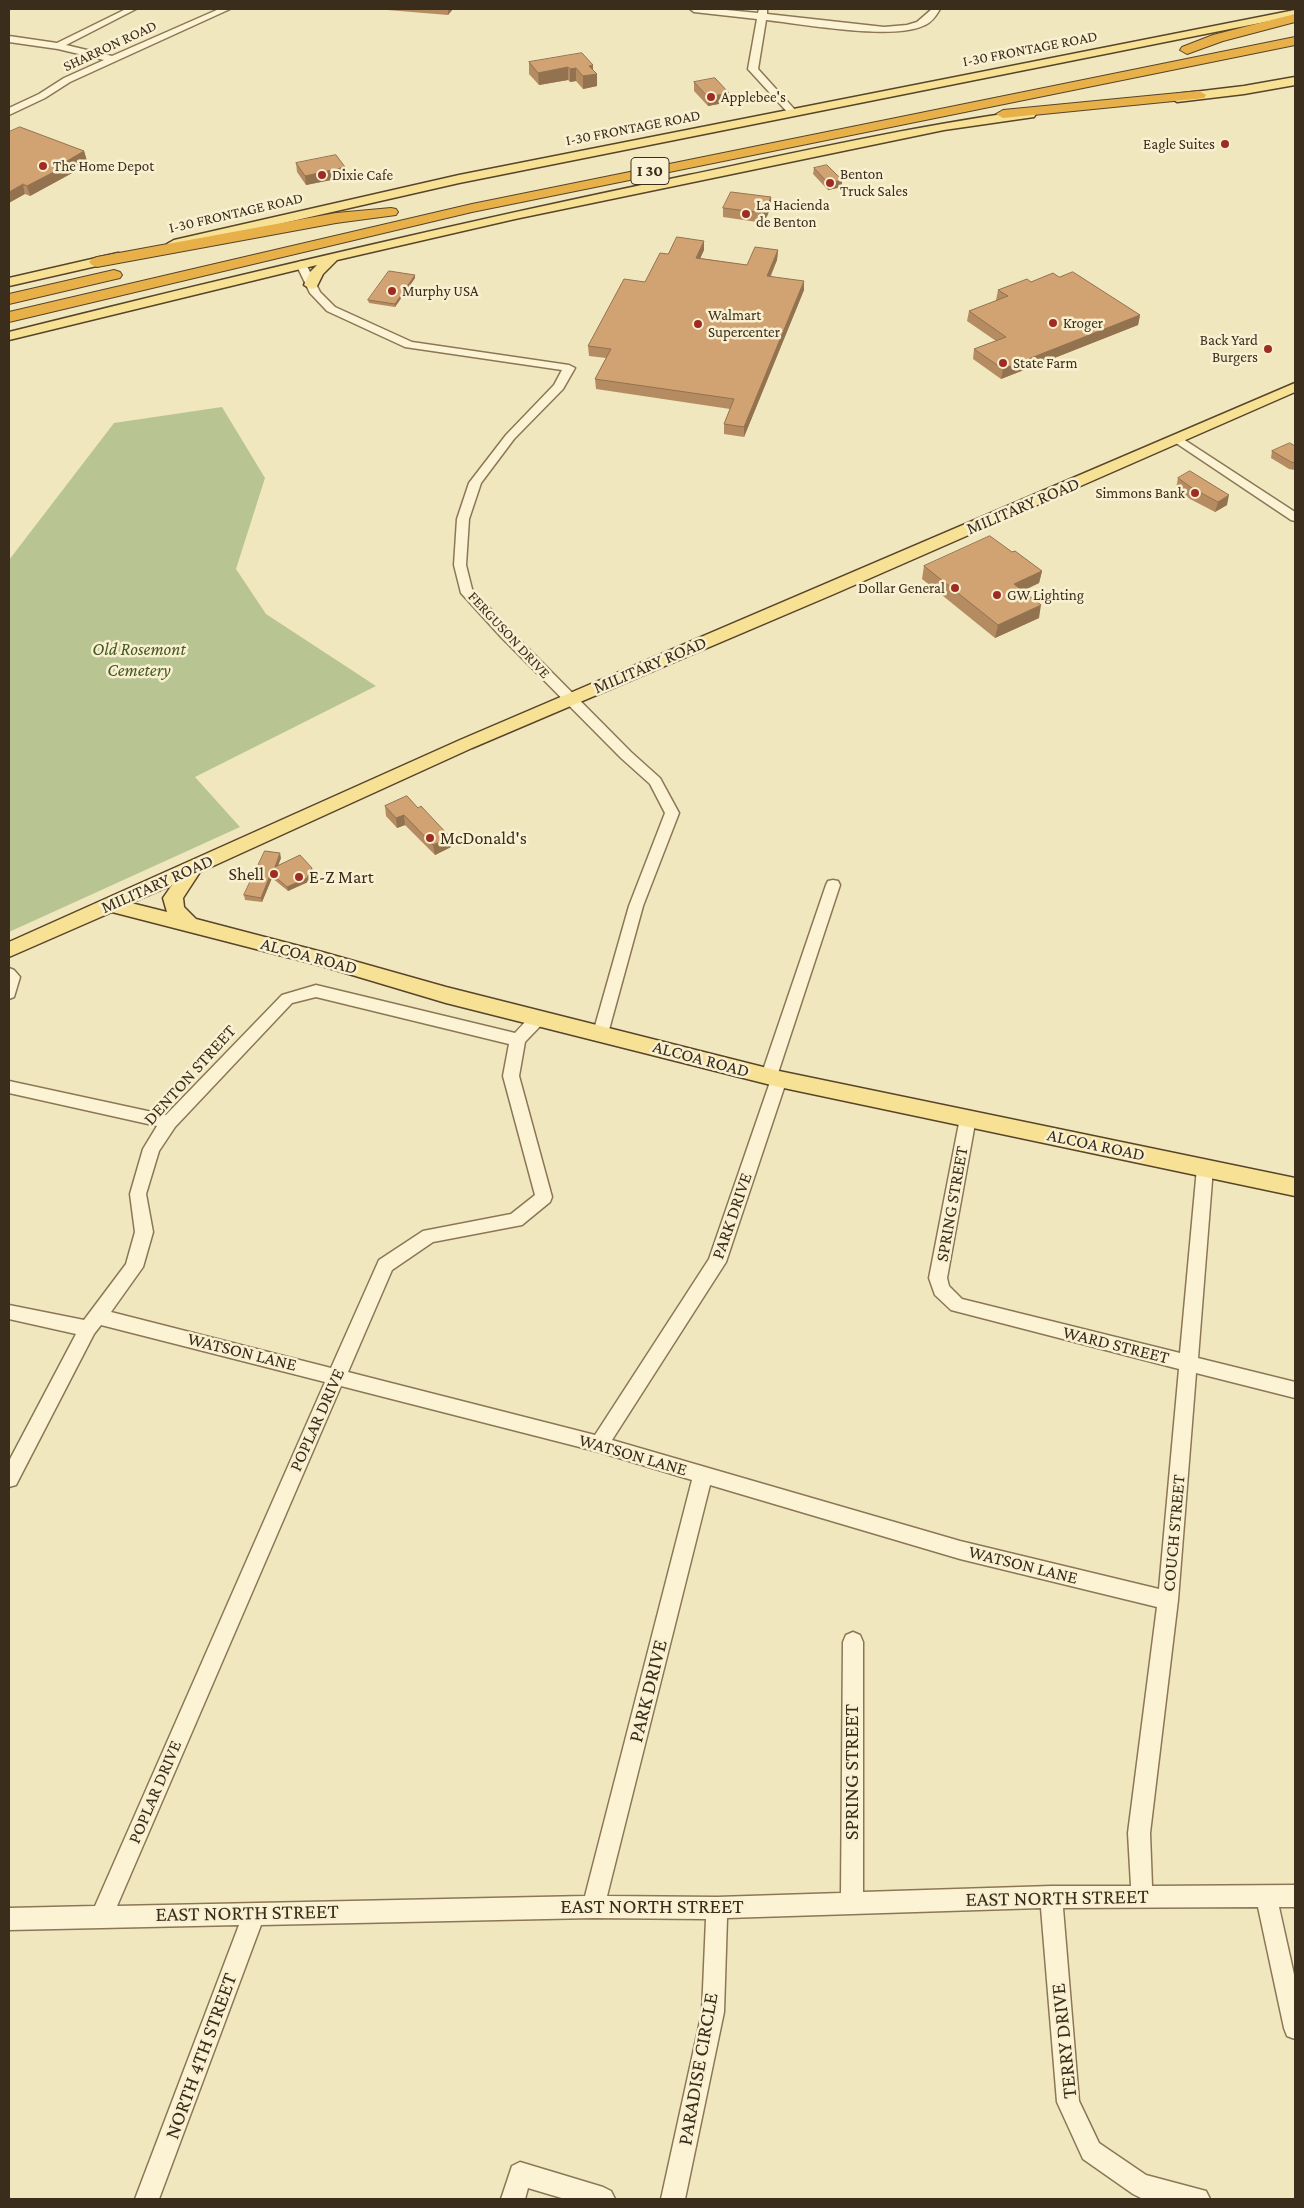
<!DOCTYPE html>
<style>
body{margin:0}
#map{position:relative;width:1304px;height:2208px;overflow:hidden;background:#f1e7bf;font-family:"Crimson Pro",serif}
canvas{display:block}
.frame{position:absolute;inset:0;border:10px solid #3a2d1c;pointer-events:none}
</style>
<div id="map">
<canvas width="1304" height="2208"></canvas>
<div class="frame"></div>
</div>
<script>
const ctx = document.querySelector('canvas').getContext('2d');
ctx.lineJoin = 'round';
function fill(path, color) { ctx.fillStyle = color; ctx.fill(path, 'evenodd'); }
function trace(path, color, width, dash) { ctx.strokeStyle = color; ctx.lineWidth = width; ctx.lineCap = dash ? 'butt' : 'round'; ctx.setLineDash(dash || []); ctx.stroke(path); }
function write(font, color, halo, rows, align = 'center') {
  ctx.font = font + ' "Crimson Pro",serif'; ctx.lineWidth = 5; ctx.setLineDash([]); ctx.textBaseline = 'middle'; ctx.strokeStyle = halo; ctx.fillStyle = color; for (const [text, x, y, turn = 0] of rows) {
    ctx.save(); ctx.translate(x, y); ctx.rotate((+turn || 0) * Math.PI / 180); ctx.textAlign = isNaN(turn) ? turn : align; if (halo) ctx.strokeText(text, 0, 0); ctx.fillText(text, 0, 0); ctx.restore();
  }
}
const cemetery = new Path2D(`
 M 222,407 L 265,478 L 236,569 L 266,614 L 376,686 L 195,777 L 240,827 L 9,932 L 9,560 L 114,423 Z`);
const minor = new Path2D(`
 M 126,9 L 136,9 L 66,45 L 112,56 L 219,9 L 230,9 L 70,82 L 45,98 L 9,115 L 9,108 L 39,94 L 64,78 L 104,60 L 58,49 L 9,42 L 9,36 L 57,43 Z
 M 690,9 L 716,9 L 758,13 L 759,9 L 767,9 L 767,14 L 884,27 L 907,25 L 917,22 L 932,9 L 940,9 C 936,16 932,22 925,25 C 894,41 803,24 766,20 L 758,69 L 796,111 L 796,115 L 790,115 L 748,69 L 757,19 L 694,12 Z
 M 301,261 L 306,264 L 320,292 L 335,307 L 412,342 L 569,365 L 575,368 L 563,389 L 514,439 L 481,483 L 469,519 L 466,565 L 472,589 L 511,631 L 631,752 L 660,778 L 679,813 L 643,906 L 607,1037 L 601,1039 L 595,1037 L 593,1033 L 629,906 L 665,813 L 650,784 L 621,758 L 501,637 L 461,593 L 454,565 L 457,519 L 469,483 L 506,435 L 554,385 L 562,370 L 405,347 L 327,311 L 310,293 L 296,264 Z
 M 1177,435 L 1295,512 L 1295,521 L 1291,520 L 1173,441 L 1171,439 Z
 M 833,880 L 838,881 L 840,885 L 778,1073 L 785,1075 L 787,1079 L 726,1262 L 612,1440 L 960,1541 L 1159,1589 L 1179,1369 L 951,1310 L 935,1295 L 929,1278 L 960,1118 L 962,1113 L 968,1112 L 974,1113 L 976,1118 L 947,1278 L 949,1286 L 962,1299 L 1180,1353 L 1197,1168 L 1199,1163 L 1205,1161 L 1211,1163 L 1213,1168 L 1198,1358 L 1295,1382 L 1295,1398 L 1196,1373 L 1178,1600 L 1150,1833 L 1152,1886 L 1295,1885 L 1295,1907 L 1279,1907 L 1295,1979 L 1295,2039 L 1287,2036 L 1284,2028 L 1258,1907 L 1063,1908 L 1079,2101 L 1099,2143 L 1146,2175 L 1206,2191 L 1210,2199 L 1141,2198 L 1133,2194 L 1083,2159 L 1057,2102 L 1041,1908 L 727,1918 L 724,2012 L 685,2199 L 661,2199 L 702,2012 L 706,1919 L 593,1918 L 261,1925 L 159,2199 L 135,2199 L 239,1925 L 9,1930 L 9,1908 L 95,1906 L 325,1382 L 101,1325 L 94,1334 L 16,1485 L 9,1487 L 9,1461 L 76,1334 L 9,1319 L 9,1305 L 84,1320 L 126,1264 L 135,1232 L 130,1194 L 143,1149 L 157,1126 L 9,1093 L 9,1081 L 166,1115 L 282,995 L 316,985 L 515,1033 C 523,1025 533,1010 546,1014 L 548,1018 L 525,1042 L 519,1076 L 552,1197 L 550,1202 L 522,1225 L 433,1242 L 392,1270 L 348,1372 L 595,1435 L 709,1259 L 770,1082 L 763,1080 L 761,1076 L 826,885 L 828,881 ZM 316,997 L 509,1044 L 503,1076 L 535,1195 L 511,1214 L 423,1231 L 379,1260 L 331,1368 L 111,1312 L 143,1267 L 153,1232 L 146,1194 L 159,1151 L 175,1127 L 292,1003 ZM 341,1386 L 599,1452 L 692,1480 L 585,1896 L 117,1906 ZM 710,1485 L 960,1559 L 1157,1607 L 1128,1833 L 1131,1886 L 1051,1886 L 863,1892 L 863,1642 L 860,1635 L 853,1632 L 846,1635 L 843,1642 L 841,1893 L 717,1897 L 607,1896 Z
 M 9,968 L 14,970 L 20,977 L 14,997 L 9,999 Z
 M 520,2162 L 603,2187 L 611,2191 L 615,2199 L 565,2199 L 528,2188 L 525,2199 L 501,2199 L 512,2166 Z`);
const major = new Path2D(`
 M 1295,10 L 1295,16 L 459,183 L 174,248 L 167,244 L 174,240 L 459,175 Z
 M 1295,77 L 1295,85 L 1244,94 L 1177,102 L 1171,98 L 1177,94 L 1244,86 Z
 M 1030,110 L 1034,111 L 1036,114 L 1034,117 L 944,130 L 515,219 L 337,260 L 323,274 L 316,288 L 311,289 L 304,285 L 310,272 L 317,265 L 9,340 L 9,332 C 233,276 458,223 684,176 C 799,152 914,126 1030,110 Z
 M 118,253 L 123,254 L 125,257 L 123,260 L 9,286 L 9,278 Z
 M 1295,383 L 1295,392 L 834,594 L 472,748 L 200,872 L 183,898 L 184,907 L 196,919 L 322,952 L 446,987 L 779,1071 L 1295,1178 L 1295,1196 L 779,1087 L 446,1003 L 322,966 L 112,912 L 9,957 L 9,942 L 460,740 ZM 172,885 L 163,898 L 167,912 L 131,903 Z`);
const highway = new Path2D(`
 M 1295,14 L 1295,22 L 1223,41 L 1187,54 L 1180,50 L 1182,47 L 1213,35 Z
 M 1295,37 L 1295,45 L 472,212 L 9,322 L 9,312 L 472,204 Z
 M 1199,91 L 1206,95 L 1204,98 L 1003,118 L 996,114 L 1003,110 Z
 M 391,208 L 396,209 L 398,212 L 396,215 L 336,223 L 97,267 L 92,265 L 89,262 L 92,259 L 97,257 L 336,213 Z
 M 114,270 L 120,272 L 122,275 L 120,278 L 9,304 L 9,294 Z`);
const wall = new Path2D(`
 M 375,9 L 453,9 L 448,15 Z
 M 529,62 L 593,70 L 597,74 L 597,86 L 583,89 L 576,81 L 570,82 L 568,80 L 539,85 L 529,74 Z
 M 694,82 L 729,102 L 708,106 L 694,91 Z
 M 9,132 L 84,151 L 87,161 L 73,168 L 74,172 L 30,196 L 25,194 Z
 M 296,163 L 346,177 L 306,185 L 297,172 Z
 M 814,168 L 842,187 L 828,190 L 813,174 Z
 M 771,197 L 771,207 L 764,223 L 723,217 L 723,208 Z
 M 704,241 L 704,250 L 700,258 L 747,265 L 778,250 L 777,260 L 771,276 L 804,290 L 744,437 L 724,434 L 724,424 L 730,409 L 596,389 L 595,379 L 606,358 L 589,356 L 588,346 L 645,282 L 668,254 Z
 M 1059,277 L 1140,315 L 1138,325 L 1001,379 L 973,359 L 974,349 L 996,341 L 967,321 L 969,311 L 998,300 L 996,300 L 998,290 L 1031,282 Z
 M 415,278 L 395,307 L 369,303 L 368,300 Z
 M 1295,446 L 1295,470 L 1289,469 L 1271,458 L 1272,451 Z
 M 1178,478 L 1227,505 L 1215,512 L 1190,499 L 1176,488 Z
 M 1012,552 L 1042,571 L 1039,583 L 1023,591 L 1039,618 L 995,638 L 922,579 L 924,566 Z
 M 407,796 L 451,847 L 435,855 L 405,825 L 397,828 L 386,816 L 385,806 Z
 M 281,858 L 278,865 L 313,872 L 308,882 L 288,891 L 272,878 L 262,902 L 245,900 L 244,895 Z`);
const shadedWall = new Path2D(`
 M 448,9 L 453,9 L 448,15 Z
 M 593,65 L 593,74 L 597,74 L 597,86 L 583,89 L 583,76 L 589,66 Z
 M 568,67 L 568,80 L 539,85 L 538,73 Z
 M 576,68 L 576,81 L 570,82 L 570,69 Z
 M 729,93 L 729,102 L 708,106 L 708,97 Z
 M 84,151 L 87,161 L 73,168 L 74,172 L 30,196 L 27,186 L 67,161 Z
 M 345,167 L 346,177 L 306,185 L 305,176 Z
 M 842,180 L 842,187 L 828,190 L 828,183 Z
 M 23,184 L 25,194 L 9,203 L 9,192 Z
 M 771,197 L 771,207 L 764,223 L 764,213 Z
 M 704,241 L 704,250 L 696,268 L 696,258 Z
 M 778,250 L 777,260 L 766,285 L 767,276 Z
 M 415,275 L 415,278 L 395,307 L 395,304 Z
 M 804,281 L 804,290 L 744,437 L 744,427 Z
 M 1140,315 L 1138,325 L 1001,379 L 1003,369 Z
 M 1229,495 L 1227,505 L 1215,512 L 1218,502 Z
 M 1042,571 L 1039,583 L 1011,596 L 1014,584 Z
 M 1041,605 L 1039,618 L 995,638 L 998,625 Z
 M 404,815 L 405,825 L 397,828 L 396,818 Z
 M 450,837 L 451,847 L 435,855 L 433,845 Z
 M 280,853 L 281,858 L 276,871 L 275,867 Z
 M 312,868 L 313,872 L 308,882 L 288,891 L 287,887 Z
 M 271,873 L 272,878 L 262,902 L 261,898 Z`);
const building = new Path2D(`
 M 582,53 L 593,65 L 589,66 L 597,74 L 583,76 L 576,68 L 570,69 L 568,67 L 538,73 L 529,62 Z
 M 715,78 L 729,93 L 708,97 L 694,82 Z
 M 20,127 L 84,151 L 67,161 L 71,163 L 27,186 L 23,184 L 9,192 L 9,132 Z
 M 336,155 L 345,167 L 305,176 L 296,163 Z
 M 827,165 L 842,180 L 828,183 L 814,168 Z
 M 731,192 L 771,197 L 764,213 L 723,208 Z
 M 677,237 L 704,241 L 696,258 L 747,265 L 755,247 L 778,250 L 767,276 L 804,281 L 744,427 L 724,424 L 734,399 L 595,379 L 611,349 L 588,346 L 624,279 L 645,282 L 660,253 L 668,254 Z
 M 389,271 L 415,275 L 395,304 L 368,300 Z
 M 1073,272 L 1140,315 L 1003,369 L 974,349 L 1006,337 L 969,311 L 1008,296 L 998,290 L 1027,279 L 1031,282 L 1053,273 L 1059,277 Z
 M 1290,443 L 1295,446 L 1295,463 L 1291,462 L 1272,451 Z
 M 1190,471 L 1229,495 L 1218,502 L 1192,488 L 1178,478 Z
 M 990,536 L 1012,552 L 1015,551 L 1042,571 L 1014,584 L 1041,605 L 998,625 L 924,566 Z
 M 407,796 L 418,808 L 421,806 L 450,837 L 433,845 L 404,815 L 396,818 L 385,806 Z
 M 265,851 L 280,853 L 275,867 L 300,855 L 312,868 L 307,878 L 287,887 L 271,873 L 261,898 L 244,895 Z`);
const markers = [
 [711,97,5,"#9f2c22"],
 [1225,144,5,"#9f2c22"],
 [43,166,5,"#9f2c22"],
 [322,175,5,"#9f2c22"],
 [830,183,5,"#9f2c22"],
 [746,214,5,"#9f2c22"],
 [392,291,5,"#9f2c22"],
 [1053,323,5,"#9f2c22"],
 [698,324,5,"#9f2c22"],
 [1268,349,5,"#9f2c22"],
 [1003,363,5,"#9f2c22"],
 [1195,493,5,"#9f2c22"],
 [955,588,5,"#9f2c22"],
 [997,595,5,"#9f2c22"],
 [430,838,5,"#9f2c22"],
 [274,874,5,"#9f2c22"],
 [299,877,5,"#9f2c22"]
];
const farStreetnames = [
 ["SHARRON ROAD",110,46,-25],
 ["I-30 FRONTAGE ROAD",1030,49,-11],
 ["I-30 FRONTAGE ROAD",633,128,-11],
 ["I-30 FRONTAGE ROAD",236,213,-13],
 ["FERGUSON DRIVE",509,635,47]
];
const farPoinames = [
 ["Applebee's",721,97],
 ["Eagle Suites",1215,144,"right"],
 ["The Home Depot",53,166],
 ["Benton",840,174],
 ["Truck Sales",840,191],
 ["Dixie Cafe",332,175],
 ["La Hacienda",756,205],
 ["de Benton",756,222],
 ["Murphy USA",402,291],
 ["Walmart",708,315],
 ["Supercenter",708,332],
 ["Kroger",1063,323],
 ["Back Yard",1258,340,"right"],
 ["Burgers",1258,357,"right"],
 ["State Farm",1013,363],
 ["Simmons Bank",1185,493,"right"],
 ["Dollar General",945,588,"right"],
 ["GW Lighting",1007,595]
];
const shields = [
 [650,171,38]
];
const shieldNames = [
 ["I 30",650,171]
];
const streetNames = [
 ["MILITARY ROAD",1023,506,-23],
 ["MILITARY ROAD",650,665,-23],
 ["MILITARY ROAD",157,884,-24],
 ["ALCOA ROAD",309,956,15],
 ["ALCOA ROAD",701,1059,15],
 ["DENTON STREET",190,1075,-48],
 ["ALCOA ROAD",1096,1145,12],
 ["SPRING STREET",952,1204,-80],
 ["PARK DRIVE",732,1216,-71],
 ["WARD STREET",1116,1345,14],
 ["WATSON LANE",242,1352,14],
 ["POPLAR DRIVE",317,1420,-66],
 ["WATSON LANE",633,1455,16],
 ["COUCH STREET",1174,1533,-85],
 ["WATSON LANE",1023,1565,14],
 ["POPLAR DRIVE",155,1792,-67]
];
const parkNames = [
 ["Old Rosemont",139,649],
 ["Cemetery",139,670]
];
const poiNames = [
 ["McDonald's",440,838],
 ["Shell",264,874,"right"],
 ["E-Z Mart",309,877]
];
const nearStreetnames = [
 ["PARK DRIVE",648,1691,-76],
 ["SPRING STREET",852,1772,-90],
 ["EAST NORTH STREET",1057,1898,-1],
 ["EAST NORTH STREET",652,1907],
 ["EAST NORTH STREET",247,1913,-1],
 ["TERRY DRIVE",1064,2041,-96],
 ["NORTH 4TH STREET",201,2056,-70],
 ["PARADISE CIRCLE",698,2069,-80]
];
fill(cemetery, '#b9c493');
trace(minor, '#8b7756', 3);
trace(major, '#58442b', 3);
trace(highway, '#58442b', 2);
fill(minor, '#fbf3d3');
fill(major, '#f7e194');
fill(highway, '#e7b049');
fill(wall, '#b58c62');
fill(shadedWall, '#937250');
fill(building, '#d2a372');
trace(building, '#937250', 1);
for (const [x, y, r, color] of markers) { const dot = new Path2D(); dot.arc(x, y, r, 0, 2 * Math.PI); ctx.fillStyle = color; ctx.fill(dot); trace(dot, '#f8f0d0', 2); }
write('15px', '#3a2d1c', '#f8f0d0', farStreetnames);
write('15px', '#3a2d1c', '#f8f0d0', farPoinames, 'left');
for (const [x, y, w] of shields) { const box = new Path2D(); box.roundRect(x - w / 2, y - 13.5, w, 27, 4); ctx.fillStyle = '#f8f0d0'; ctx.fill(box); trace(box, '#3a2d1c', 1); }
write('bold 16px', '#3a2d1c', null, shieldNames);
write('18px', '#3a2d1c', '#f8f0d0', streetNames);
write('italic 18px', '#455821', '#f8f0d0', parkNames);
write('18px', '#3a2d1c', '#f8f0d0', poiNames, 'left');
write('21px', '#3a2d1c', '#f8f0d0', nearStreetnames);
</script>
